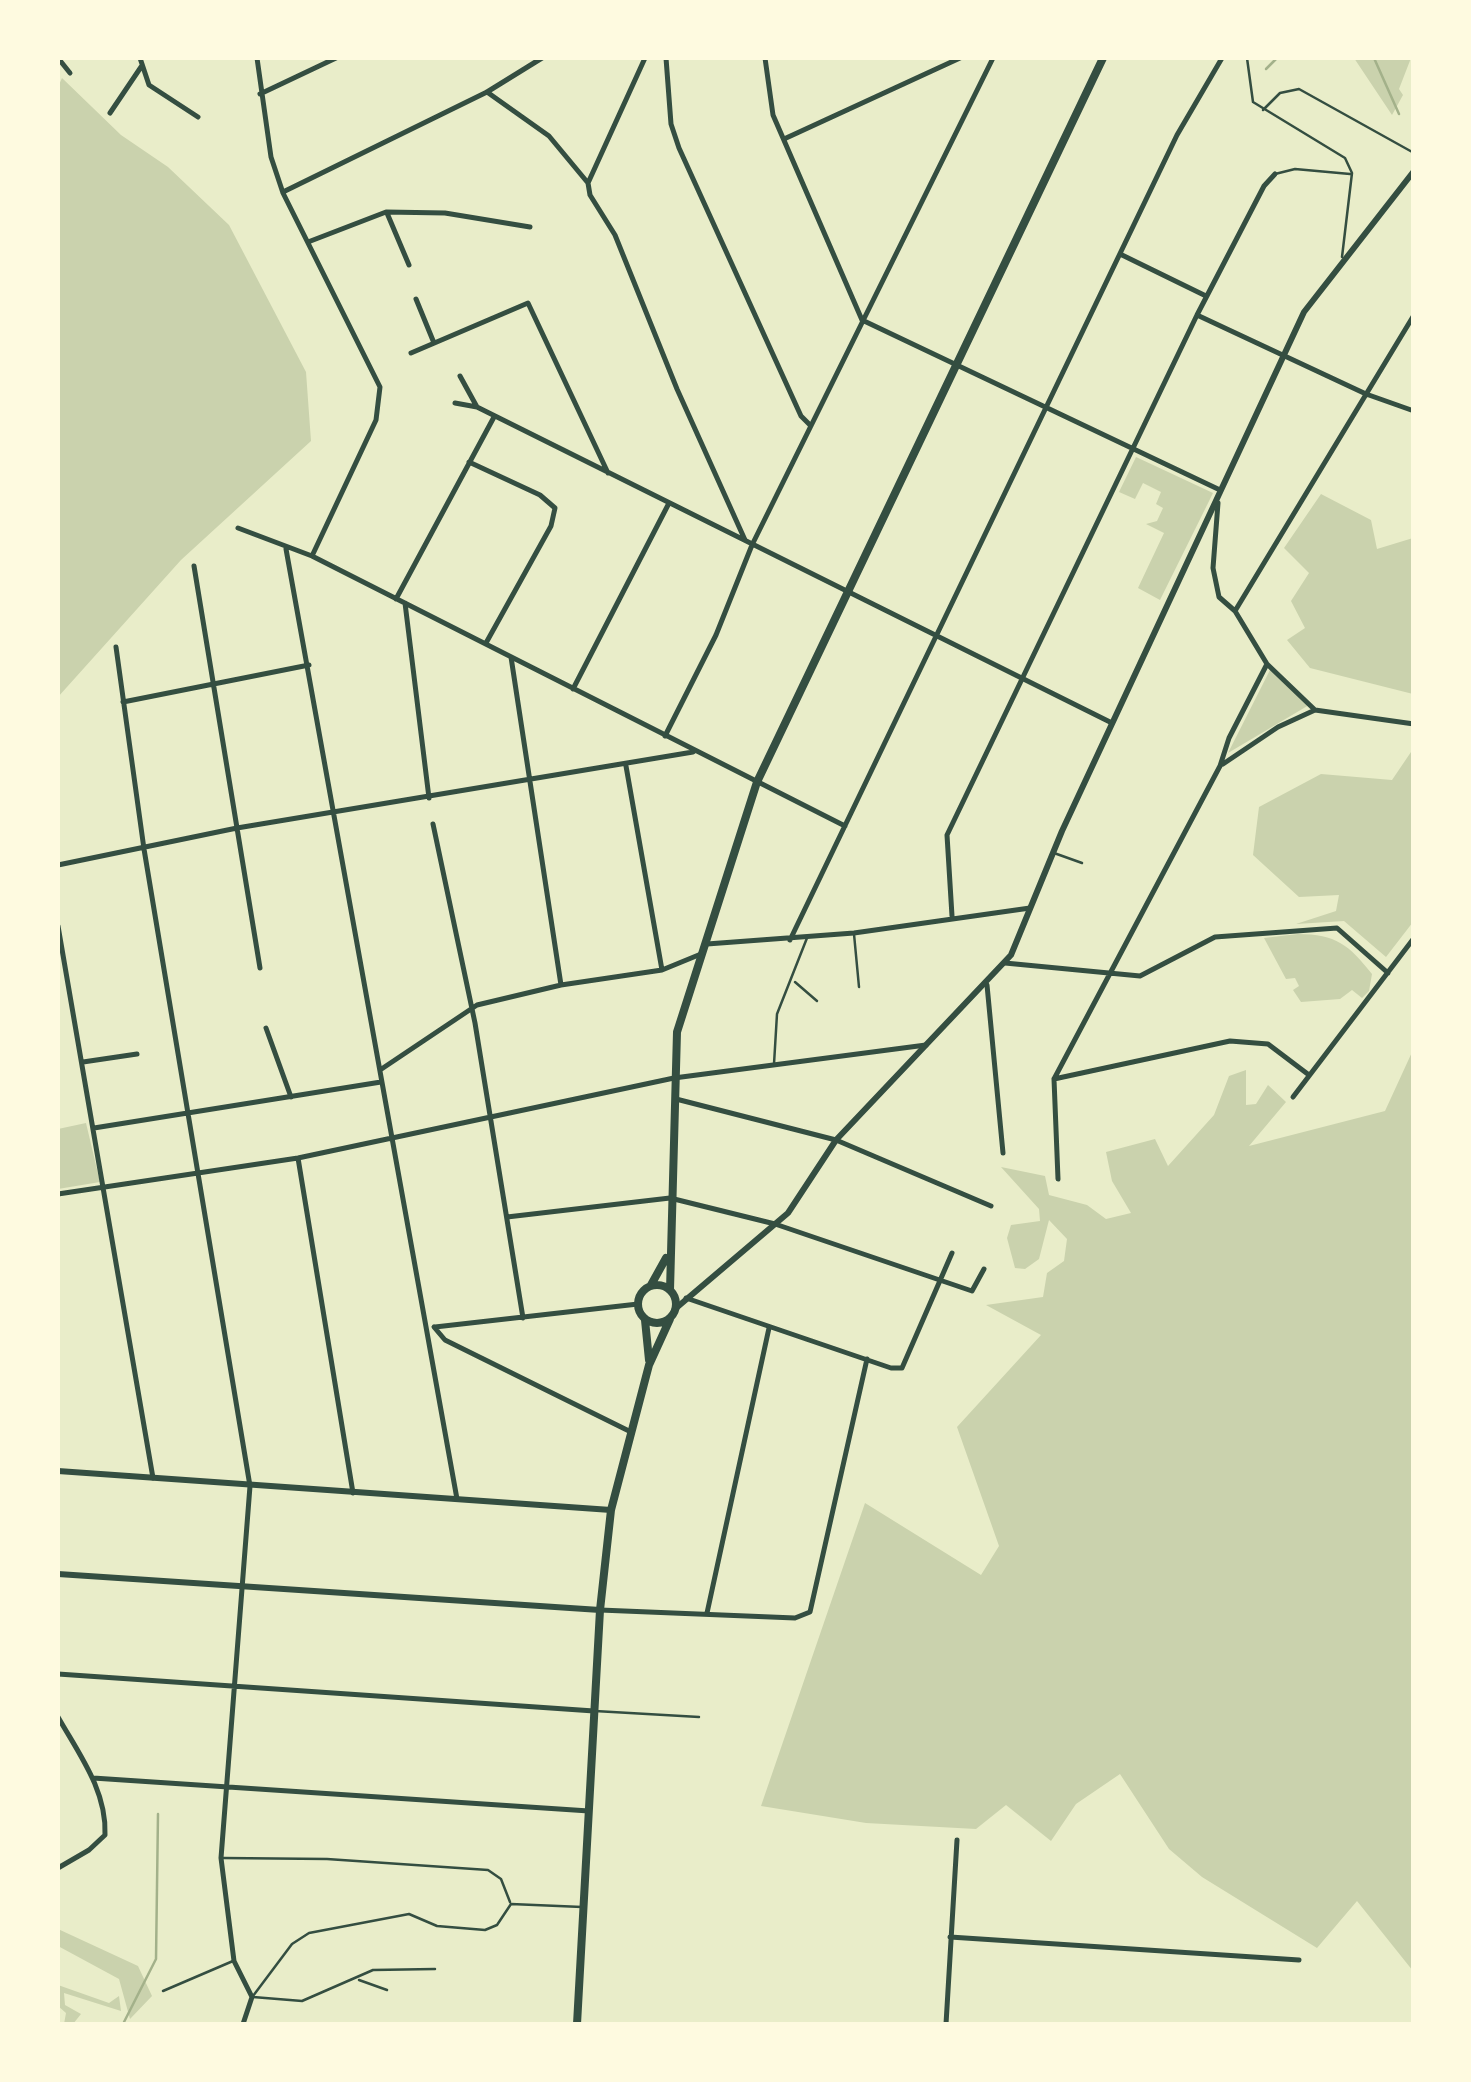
<!DOCTYPE html>
<style>
body{margin:0}
#map{position:relative;width:1471px;height:2082px;overflow:hidden;background:#e9edc9;font-family:Inter,sans-serif}
canvas{display:block}
.frame{position:absolute;inset:0;border:60px solid #fefae0;pointer-events:none}
</style>
<div id="map">
<canvas width="1471" height="2082"></canvas>
<div class="frame"></div>
</div>
<script>
const ctx = document.querySelector('canvas').getContext('2d');
ctx.lineJoin = 'round';
function fill(path, color) { ctx.fillStyle = color; ctx.fill(path, 'evenodd'); }
function trace(path, color, width, dash) { ctx.strokeStyle = color; ctx.lineWidth = width; ctx.lineCap = dash ? 'butt' : 'round'; ctx.setLineDash(dash || []); ctx.stroke(path); }
const green = new Path2D(`
 M 1354,58 L 1411,58 L 1399,89 L 1403,95 L 1392,115 Z
 M 62,78 L 121,135 L 168,167 L 229,225 L 306,372 L 311,441 L 181,560 L 58,697 L 58,87 Z
 M 1136,457 L 1213,493 L 1160,600 L 1138,588 L 1164,533 L 1146,524 L 1157,521 L 1163,508 L 1156,504 L 1161,492 L 1143,483 L 1135,499 L 1119,492 Z
 M 1321,494 L 1371,520 L 1377,549 L 1413,538 L 1413,694 L 1310,668 L 1287,640 L 1305,628 L 1291,601 L 1309,573 L 1284,548 Z
 M 1271,668 L 1309,705 L 1228,753 Z
 M 1411,752 L 1413,922 L 1386,957 L 1344,921 L 1296,924 L 1336,911 L 1339,895 L 1299,897 L 1253,855 L 1259,807 L 1321,774 L 1392,780 Z
 M 1298,934 C 1336,934 1349,945 1372,974 L 1369,991 L 1362,998 L 1352,990 L 1340,999 L 1301,1002 L 1293,990 L 1299,986 L 1295,978 L 1286,979 L 1264,938 Z
 M 1413,1050 L 1413,1971 L 1357,1901 L 1317,1948 L 1202,1877 L 1169,1849 L 1120,1774 L 1076,1804 L 1051,1841 L 1006,1805 L 976,1829 L 866,1823 L 761,1806 L 865,1503 L 981,1575 L 999,1546 L 957,1427 L 1041,1335 L 986,1305 L 1043,1297 L 1047,1273 L 1064,1261 L 1067,1239 L 1049,1220 L 1039,1259 L 1025,1269 L 1015,1268 L 1007,1238 L 1011,1225 L 1040,1221 L 1039,1209 L 1001,1167 L 1045,1176 L 1049,1195 L 1087,1205 L 1106,1219 L 1131,1213 L 1112,1181 L 1106,1152 L 1155,1139 L 1168,1166 L 1214,1115 L 1229,1076 L 1246,1070 L 1246,1105 L 1256,1104 L 1268,1085 L 1286,1102 L 1249,1146 L 1385,1111 Z
 M 86,1123 L 100,1182 L 58,1189 L 58,1129 Z
 M 58,1929 L 138,1966 L 152,1996 L 130,2019 L 119,1979 L 58,1946 Z
 M 58,1985 L 109,2003 L 119,1996 L 121,2011 L 64,1993 L 65,2005 L 81,2014 L 73,2024 L 64,2024 L 66,2013 L 58,2006 Z`);
const stream = new Path2D(`
 M 1374,58 L 1399,114
 M 1266,69 L 1277,58
 M 123,2024 L 156,1959 L 158,1814`);
const service = new Path2D(`
 M 1247,58 L 1253,102 L 1345,158 L 1352,173 L 1342,257
 M 1263,110 L 1280,93 L 1299,89 L 1414,153
 M 1275,174 L 1295,169 L 1350,174
 M 1054,853 L 1082,863
 M 854,934 L 859,987
 M 795,982 L 817,1001
 M 774,1064 L 777,1014 L 807,938
 M 595,1711 L 699,1717
 M 223,1858 L 327,1859 L 488,1870 L 501,1879 L 510,1902
 M 359,1980 L 387,1990
 M 163,1991 L 233,1961
 M 253,1996 L 292,1944 L 309,1933 L 409,1914 L 437,1926 L 485,1930 L 497,1925 L 511,1904 L 582,1907
 M 253,1997 L 302,2001 L 373,1970 L 435,1969`);
const minor = new Path2D(`
 M 58,58 L 70,73
 M 140,58 L 149,85 L 198,117
 M 257,58 L 271,157 L 283,193 L 380,387 L 376,420 L 312,556
 M 645,58 L 588,183 L 590,195 L 615,235 L 677,389 L 745,540
 M 666,58 L 671,124 L 679,148 L 801,416 L 811,426
 M 765,58 L 773,115 L 862,320 L 1220,490
 M 487,92 L 549,136 L 588,183
 M 260,94 L 336,58
 M 110,113 L 141,67
 M 784,139 L 960,58
 M 283,192 L 487,92 L 542,58
 M 387,213 L 409,265
 M 308,242 L 386,212 L 445,213 L 530,227
 M 1120,254 L 1206,296
 M 416,299 L 434,343
 M 1197,315 L 1366,394 L 1414,411
 M 411,353 L 528,303 L 608,473
 M 460,376 L 477,407
 M 455,403 L 477,407 L 1112,723
 M 469,462 L 540,495 L 555,508 L 551,526 L 486,643
 M 1218,503 L 1213,568 L 1219,597 L 1235,611 L 1267,664 L 1315,710 L 1414,724
 M 238,528 L 312,556 L 845,826
 M 286,549 L 457,1499
 M 194,566 L 260,968
 M 396,599 L 494,417
 M 405,603 L 429,798
 M 1235,611 L 1414,315
 M 116,647 L 144,849 L 250,1486 L 221,1858 L 234,1961 L 252,1997 L 243,2024
 M 511,657 L 561,985
 M 573,689 L 668,505
 M 123,702 L 309,665
 M 665,736 L 716,635 L 752,545 L 993,58
 M 1223,764 L 1278,727 L 1315,710
 M 626,766 L 662,970
 M 433,824 L 475,1023 L 523,1318
 M 58,865 L 237,828 L 693,752
 M 952,916 L 947,835 L 1197,315 L 1264,186 L 1275,174
 M 58,926 L 153,1478
 M 790,940 L 1177,135 L 1222,58
 M 707,944 L 854,933 L 1030,908
 M 1005,963 L 1140,976 L 1215,937 L 1337,928 L 1388,973
 M 987,985 L 1003,1153
 M 266,1028 L 291,1097
 M 83,1062 L 137,1054
 M 380,1070 L 477,1005 L 561,985 L 662,970 L 701,954
 M 1054,1079 L 1230,1041 L 1268,1044 L 1309,1075
 M 1293,1097 L 1414,938
 M 676,1099 L 836,1140 L 991,1206
 M 94,1128 L 381,1082
 M 298,1158 L 353,1493
 M 1058,1179 L 1054,1079 L 1220,766 L 1229,738 L 1267,664
 M 58,1194 L 298,1158 L 674,1078 L 926,1045
 M 507,1217 L 670,1198 L 775,1224 L 972,1291 L 984,1269
 M 686,1298 L 891,1368 L 902,1368 L 952,1253
 M 434,1327 L 445,1340 L 629,1431
 M 435,1327 L 638,1304
 M 600,1610 L 795,1618 L 810,1612 L 867,1359
 M 707,1613 L 769,1328
 M 58,1674 L 594,1711
 M 58,1717 C 79,1754 107,1791 105,1835 L 89,1850 L 58,1868
 M 93,1778 L 589,1811
 M 950,1937 L 1299,1960
 M 946,2024 L 957,1840`);
const tertiary = new Path2D(`
 M 675,1309 L 788,1213 L 836,1140 L 1011,955 L 1062,831 L 1304,312 L 1414,171
 M 58,1471 L 611,1510
 M 58,1574 L 600,1610`);
const secondary = new Path2D(`
 M638 1304a19 19 0 1 1 38 0a19 19 0 1 1-38 0Z
 M 651,1285 L 666,1258
 M 670,1290 L 677,1032 L 757,782 L 1103,58
 M 645,1320 L 649,1360
 M 577,2024 L 600,1610 L 611,1510 L 649,1365 L 670,1319`);
fill(green, '#cad2ad');
trace(stream, '#a3b18a', 2.5);
trace(service, '#344e41', 2.5);
trace(minor, '#344e41', 5);
trace(tertiary, '#344e41', 6);
trace(secondary, '#344e41', 8);
</script>
